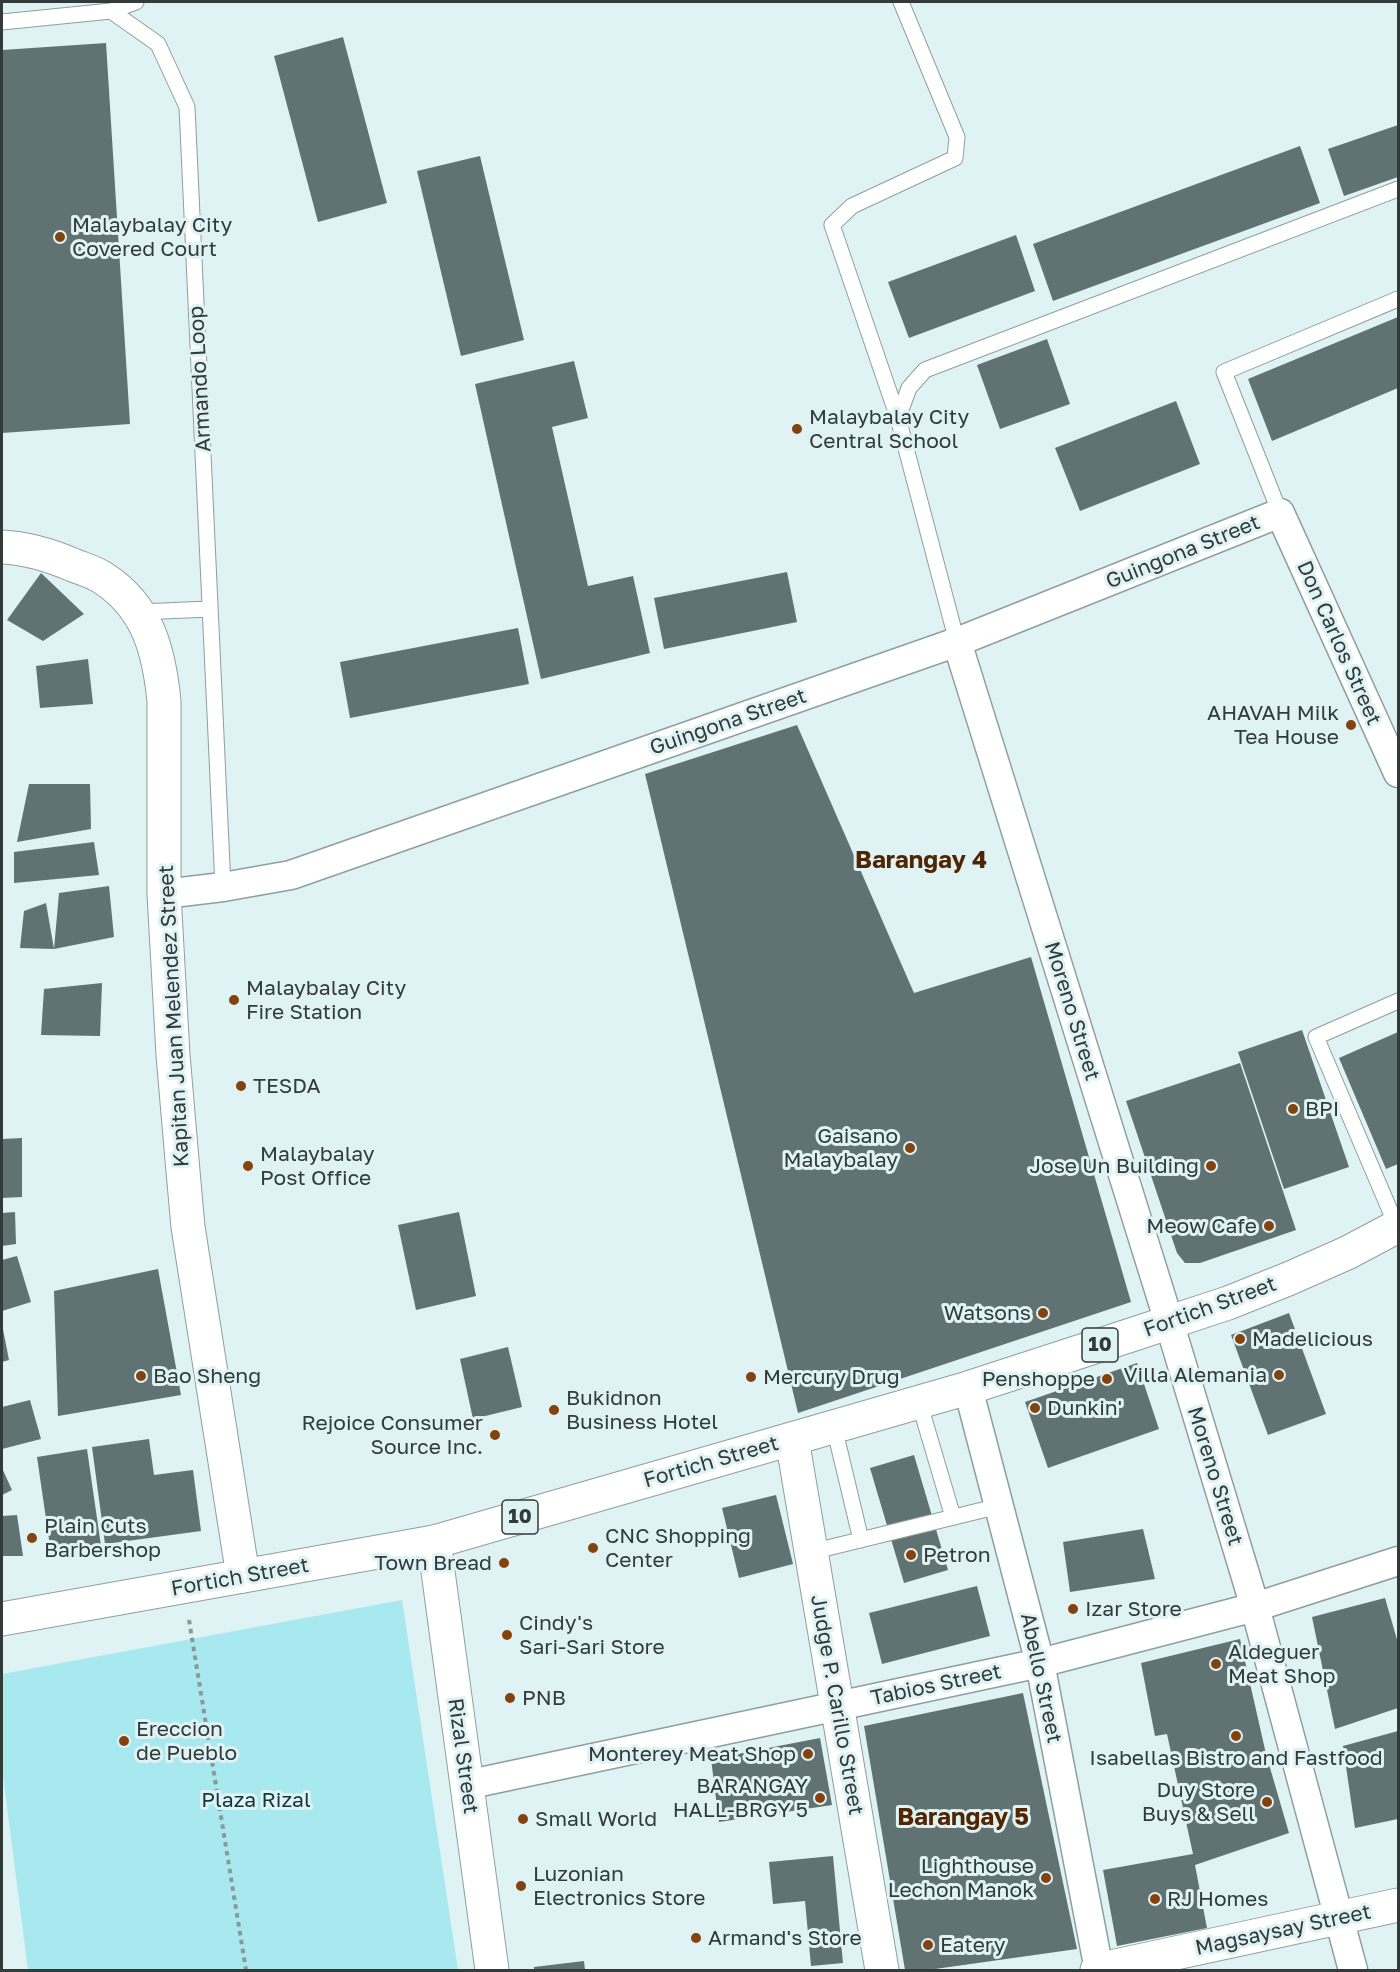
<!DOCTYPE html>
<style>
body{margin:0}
#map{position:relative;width:1400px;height:1972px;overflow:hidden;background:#dff2f4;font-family:"Golos Text",sans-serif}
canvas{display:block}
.frame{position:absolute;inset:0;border:3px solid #323a3a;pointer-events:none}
</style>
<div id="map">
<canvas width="1400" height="1972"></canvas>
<div class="frame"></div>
</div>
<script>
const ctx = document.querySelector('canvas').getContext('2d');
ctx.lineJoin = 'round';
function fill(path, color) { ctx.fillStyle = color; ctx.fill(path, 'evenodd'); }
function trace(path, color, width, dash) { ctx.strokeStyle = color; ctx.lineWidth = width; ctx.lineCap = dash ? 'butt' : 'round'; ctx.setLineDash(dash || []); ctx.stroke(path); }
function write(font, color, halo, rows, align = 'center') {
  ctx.font = font + ' "Golos Text",sans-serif'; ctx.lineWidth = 6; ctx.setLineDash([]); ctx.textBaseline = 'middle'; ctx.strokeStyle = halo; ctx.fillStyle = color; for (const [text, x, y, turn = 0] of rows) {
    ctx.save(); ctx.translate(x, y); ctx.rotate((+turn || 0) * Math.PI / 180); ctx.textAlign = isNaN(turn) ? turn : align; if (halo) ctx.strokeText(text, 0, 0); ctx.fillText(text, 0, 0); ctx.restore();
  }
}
const green = new Path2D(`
 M 402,1600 L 458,1970 L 28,1970 L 2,1768 L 2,1674 Z`);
const building = new Path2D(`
 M 343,37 L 387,203 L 318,222 L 274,56 Z
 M 106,43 L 130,424 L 2,433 L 2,50 Z
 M 1398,125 L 1398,177 L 1344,196 L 1328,149 Z
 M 1300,146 L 1320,203 L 1053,301 L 1033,244 Z
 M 480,156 L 524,340 L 461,356 L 417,171 Z
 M 1016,235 L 1035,291 L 909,338 L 888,282 Z
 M 1398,317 L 1398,388 L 1272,441 L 1248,379 Z
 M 1047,339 L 1070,404 L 1000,429 L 977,365 Z
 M 574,361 L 588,418 L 552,427 L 588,586 L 633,576 L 650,653 L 541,679 L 475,384 Z
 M 1176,401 L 1200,464 L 1080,511 L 1055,448 Z
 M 787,572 L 797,622 L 664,649 L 654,598 Z
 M 41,573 L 84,614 L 43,641 L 7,620 Z
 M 518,628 L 529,684 L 350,718 L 340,662 Z
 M 88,659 L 93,704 L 40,708 L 36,666 Z
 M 797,725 L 914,993 L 1031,957 L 1131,1302 L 798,1413 L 645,774 Z
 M 29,784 L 90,784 L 91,829 L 17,842 Z
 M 94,842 L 99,875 L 14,883 L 14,852 Z
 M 109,886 L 114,937 L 54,949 L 20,948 L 24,911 L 46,903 L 54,949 L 59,893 Z
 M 102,983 L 100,1036 L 41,1035 L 44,989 Z
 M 1302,1030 L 1349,1167 L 1284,1189 L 1238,1052 Z
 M 1398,1032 L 1398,1164 L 1386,1169 L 1339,1058 Z
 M 1240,1063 L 1296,1230 L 1200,1263 L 1185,1263 L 1177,1253 L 1126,1101 Z
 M 22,1138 L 22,1197 L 2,1198 L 2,1139 Z
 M 15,1212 L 16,1244 L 2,1246 L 2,1213 Z
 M 459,1212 L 476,1296 L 416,1310 L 398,1225 Z
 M 17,1256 L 31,1302 L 2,1311 L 2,1260 Z
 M 158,1269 L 181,1395 L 58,1416 L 54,1291 Z
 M 1289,1313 L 1326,1414 L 1268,1435 L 1231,1335 Z
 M 2,1324 L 9,1360 L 2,1362 Z
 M 508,1347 L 522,1407 L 473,1419 L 460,1359 Z
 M 1137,1363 L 1159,1429 L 1048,1468 L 1025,1402 Z
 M 30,1400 L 41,1439 L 2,1449 L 2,1407 Z
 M 149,1439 L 154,1475 L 193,1470 L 201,1531 L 105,1544 L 92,1447 Z
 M 87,1449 L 101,1546 L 51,1553 L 37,1457 Z
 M 914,1455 L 948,1570 L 904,1583 L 870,1468 Z
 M 2,1468 L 12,1490 L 2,1495 Z
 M 776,1495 L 793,1564 L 739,1578 L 722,1508 Z
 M 17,1515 L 23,1556 L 2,1556 L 2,1516 Z
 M 1143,1529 L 1155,1579 L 1070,1592 L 1063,1542 Z
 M 977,1586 L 990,1636 L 882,1664 L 869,1613 Z
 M 1385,1598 L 1398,1643 L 1398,1708 L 1335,1729 L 1312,1617 Z
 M 1240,1639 L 1266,1754 L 1289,1833 L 1195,1865 L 1207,1928 L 1117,1946 L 1103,1870 L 1193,1854 L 1167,1734 L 1155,1736 L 1141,1663 Z
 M 1023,1693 L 1077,1949 L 928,1970 L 905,1970 L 864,1726 Z
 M 1398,1731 L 1398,1819 L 1355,1828 L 1343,1746 Z
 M 820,1738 L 832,1805 L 719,1822 L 711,1759 Z
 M 833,1856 L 843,1963 L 811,1966 L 805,1901 L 773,1904 L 769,1862 Z
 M 584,1961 L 585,1970 L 534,1970 L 534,1967 Z`);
const path = new Path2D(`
 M 189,1620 L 246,1970`);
const service = new Path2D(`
 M 111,11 L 136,2
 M 2,22 L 111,11 L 158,44 L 187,107 L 223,887
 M 898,418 L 832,225 L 852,206 L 955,158 L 957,137 L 901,2
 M 1280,513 L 1224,372 L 1398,299
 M 139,612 L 210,609
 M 957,642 L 898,418 L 909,388 L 925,370 L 1398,189
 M 1397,1227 L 1316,1037 L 1398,1001
 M 919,1402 L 953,1517
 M 834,1427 L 861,1540
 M 811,1552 L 999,1506`);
const minor = new Path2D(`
 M 957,642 L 1169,1322 L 1255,1607 L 1353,1970
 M 164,894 L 223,887 L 291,875 L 957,642 L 1280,513 L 1398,773
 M 968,1388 L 1040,1663 L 1099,1970
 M 466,1785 L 1040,1663 L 1255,1607 L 1398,1561`);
const tertiary = new Path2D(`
 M 1097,1970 L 1398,1905`);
const secondary = new Path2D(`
 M 2,547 C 25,548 52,556 73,565 C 83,569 94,572 103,578 C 148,607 159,651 164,701 L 164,894 L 173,1055 L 182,1160 L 188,1227 L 243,1576
 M 792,1439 L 882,1970
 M 434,1542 L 492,1970`);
const trunk = new Path2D(`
 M 2,1619 L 434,1542 L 968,1388 L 1131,1335 L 1228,1303 L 1288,1279 L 1347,1253 L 1398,1226`);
const markers = [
 [60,237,6,"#84420f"],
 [797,429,6,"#84420f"],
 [1351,725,6,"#84420f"],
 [234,1000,6,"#84420f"],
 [241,1086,6,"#84420f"],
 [1293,1109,6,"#84420f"],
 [910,1148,6,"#84420f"],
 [248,1166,6,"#84420f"],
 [1211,1166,6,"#84420f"],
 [1269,1226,6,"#84420f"],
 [1043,1313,6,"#84420f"],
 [1240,1339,6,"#84420f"],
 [1279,1375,6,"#84420f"],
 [141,1376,6,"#84420f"],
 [751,1377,6,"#84420f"],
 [1107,1379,6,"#84420f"],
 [1035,1408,6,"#84420f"],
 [554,1410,6,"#84420f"],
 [495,1435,6,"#84420f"],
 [32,1538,6,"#84420f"],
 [593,1548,6,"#84420f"],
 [911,1555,6,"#84420f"],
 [504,1563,6,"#84420f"],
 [1073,1609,6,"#84420f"],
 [507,1635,6,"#84420f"],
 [1216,1664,6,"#84420f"],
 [510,1698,6,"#84420f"],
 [1236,1736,6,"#84420f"],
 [124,1741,6,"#84420f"],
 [808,1754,6,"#84420f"],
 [820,1798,6,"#84420f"],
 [1267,1802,6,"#84420f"],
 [523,1819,6,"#84420f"],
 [1046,1878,6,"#84420f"],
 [521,1886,6,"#84420f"],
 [1155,1899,6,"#84420f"],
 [696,1938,6,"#84420f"],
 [928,1945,6,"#84420f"]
];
const shields = [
 [1100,1345,36],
 [520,1517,36]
];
const shieldNames = [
 ["10",1100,1345],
 ["10",520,1517]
];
const poiNames = [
 ["Malaybalay City",72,225],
 ["Covered Court",72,249],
 ["Malaybalay City",809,417],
 ["Central School",809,441],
 ["AHAVAH Milk",1339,713,"right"],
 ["Tea House",1339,737,"right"],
 ["Malaybalay City",246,988],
 ["Fire Station",246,1012],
 ["TESDA",253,1086],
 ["BPI",1305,1109],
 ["Gaisano",898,1136,"right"],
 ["Malaybalay",898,1160,"right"],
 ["Malaybalay",260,1154],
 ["Post Office",260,1178],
 ["Jose Un Building",1199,1166,"right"],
 ["Meow Cafe",1257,1226,"right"],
 ["Watsons",1031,1313,"right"],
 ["Madelicious",1252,1339],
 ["Villa Alemania",1267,1375,"right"],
 ["Bao Sheng",153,1376],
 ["Mercury Drug",763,1377],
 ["Penshoppe",1095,1379,"right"],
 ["Bukidnon",566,1398],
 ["Business Hotel",566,1422],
 ["Dunkin'",1047,1408],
 ["Rejoice Consumer",483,1423,"right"],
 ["Source Inc.",483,1447,"right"],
 ["Plain Cuts",44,1526],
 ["Barbershop",44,1550],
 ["CNC Shopping",605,1536],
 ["Center",605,1560],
 ["Petron",923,1555],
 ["Town Bread",492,1563,"right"],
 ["Izar Store",1085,1609],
 ["Cindy's",519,1623],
 ["Sari-Sari Store",519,1647],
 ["Aldeguer",1228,1652],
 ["Meat Shop",1228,1676],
 ["PNB",522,1698],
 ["Ereccion",136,1729],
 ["de Pueblo",136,1753],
 ["Monterey Meat Shop",796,1754,"right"],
 ["Isabellas Bistro and Fastfood",1236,1758,"center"],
 ["BARANGAY",808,1786,"right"],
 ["HALL-BRGY 5",808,1810,"right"],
 ["Duy Store",1255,1790,"right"],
 ["Buys & Sell",1255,1814,"right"],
 ["Small World",535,1819],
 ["Lighthouse",1034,1866,"right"],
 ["Lechon Manok",1034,1890,"right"],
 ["Luzonian",533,1874],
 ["Electronics Store",533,1898],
 ["RJ Homes",1167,1899],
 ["Armand's Store",708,1938],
 ["Eatery",940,1945]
];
const streetNames = [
 ["Armando Loop",200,379,-93],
 ["Guingona Street",1183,552,-22],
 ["Don Carlos Street",1339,643,66],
 ["Guingona Street",728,722,-19],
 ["Moreno Street",1072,1011,73],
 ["Kapitan Juan Melendez Street",174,1016,-93],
 ["Fortich Street",1210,1307,-20],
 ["Fortich Street",711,1462,-16],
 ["Moreno Street",1215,1476,73],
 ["Fortich Street",240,1577,-10],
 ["Abello Street",1041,1678,78],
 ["Tabios Street",936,1685,-12],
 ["Judge P. Carillo Street",837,1705,80],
 ["Rizal Street",463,1756,82],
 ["Magsaysay Street",1283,1930,-12]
];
const parkNames = [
 ["Plaza Rizal",256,1800]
];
const quarterNames = [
 ["Barangay 4",921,860],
 ["Barangay 5",963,1817]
];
fill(green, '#a8e9ef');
fill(building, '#617273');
trace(service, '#8d9fa0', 17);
trace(minor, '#8d9fa0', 31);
trace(tertiary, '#8d9fa0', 35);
trace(secondary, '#8d9fa0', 35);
trace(trunk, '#8d9fa0', 35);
trace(path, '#8b9899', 4, [4.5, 4.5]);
trace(service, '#fff', 15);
trace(minor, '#fff', 28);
trace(tertiary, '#fff', 33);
trace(secondary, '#fff', 33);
trace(trunk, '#fff', 33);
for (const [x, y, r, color] of markers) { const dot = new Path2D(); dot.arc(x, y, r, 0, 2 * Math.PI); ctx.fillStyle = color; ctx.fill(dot); trace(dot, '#dff2f4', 2); }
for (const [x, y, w] of shields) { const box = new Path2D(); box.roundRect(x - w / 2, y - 17, w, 34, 4.5); ctx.fillStyle = '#dff2f4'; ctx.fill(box); trace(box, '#323a3a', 1.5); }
write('bold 20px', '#323a3a', null, shieldNames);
write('21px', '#323a3a', '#dff2f4', poiNames, 'left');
write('21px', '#323a3a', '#dff2f4', streetNames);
write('21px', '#12373a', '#dff2f4', parkNames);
write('bold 24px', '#522502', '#dff2f4', quarterNames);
</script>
